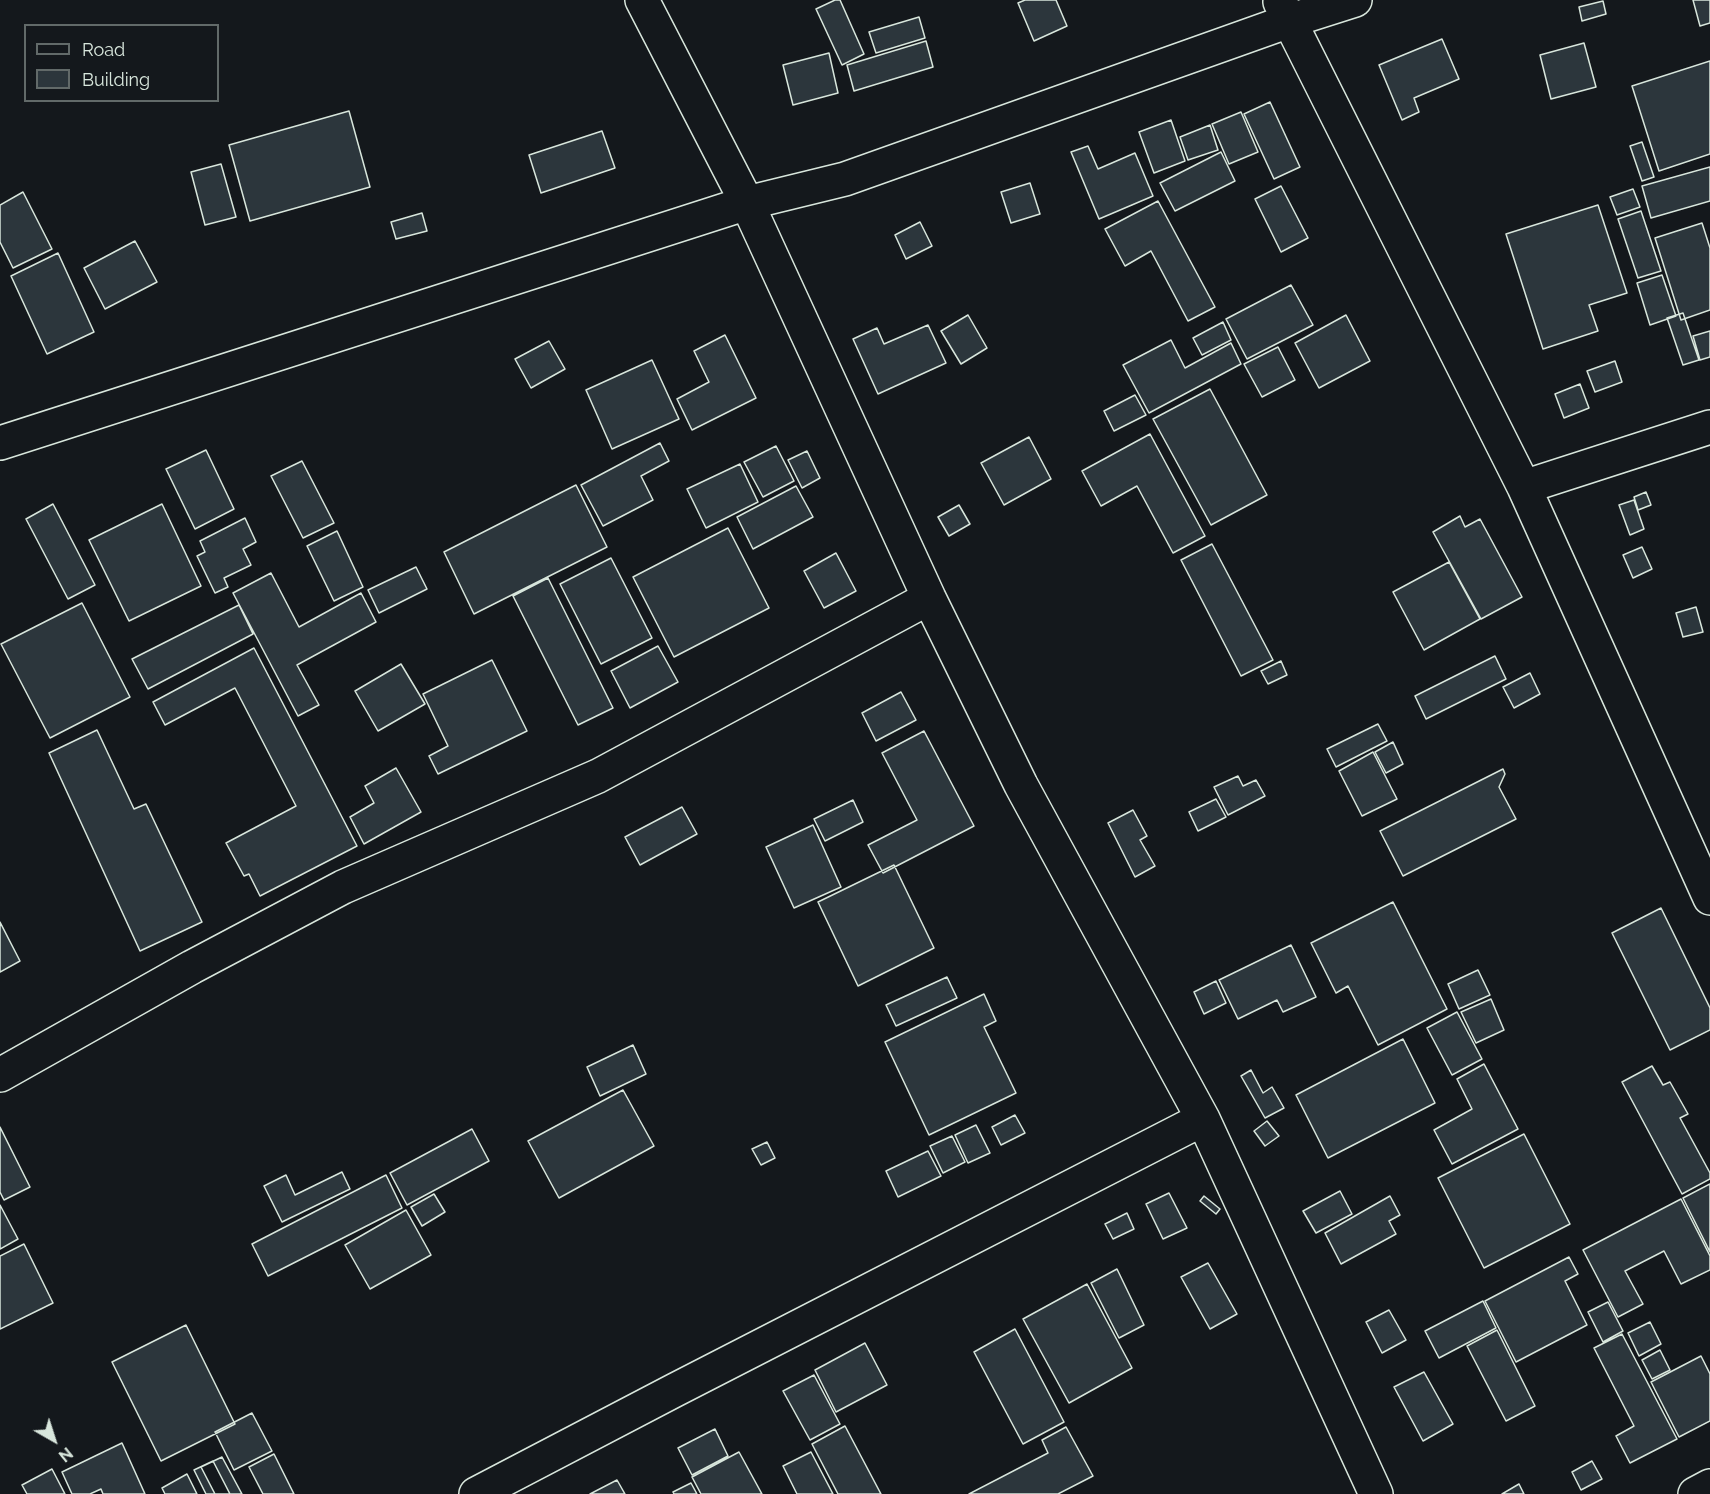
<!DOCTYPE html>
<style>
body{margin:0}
#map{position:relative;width:1710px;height:1494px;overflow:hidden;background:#14181c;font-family:Raleway,sans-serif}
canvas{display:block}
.legend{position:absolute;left:24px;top:24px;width:195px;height:78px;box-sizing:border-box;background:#14181c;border:2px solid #626a69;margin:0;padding:8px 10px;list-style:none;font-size:18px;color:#d8e6dc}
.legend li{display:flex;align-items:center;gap:12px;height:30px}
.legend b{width:30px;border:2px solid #626a69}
.north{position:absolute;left:24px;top:1410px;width:60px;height:60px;-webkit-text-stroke:4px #14181c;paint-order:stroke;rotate:141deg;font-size:16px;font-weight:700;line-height:24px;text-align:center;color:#d8e6dc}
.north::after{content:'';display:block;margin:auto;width:21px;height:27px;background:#d8e6dc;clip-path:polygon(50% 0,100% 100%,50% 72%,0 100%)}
</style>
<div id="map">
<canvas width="1710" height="1494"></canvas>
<ul class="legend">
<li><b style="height:8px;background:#14181c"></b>Road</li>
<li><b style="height:16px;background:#2c363c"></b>Building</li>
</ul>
<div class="north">N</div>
</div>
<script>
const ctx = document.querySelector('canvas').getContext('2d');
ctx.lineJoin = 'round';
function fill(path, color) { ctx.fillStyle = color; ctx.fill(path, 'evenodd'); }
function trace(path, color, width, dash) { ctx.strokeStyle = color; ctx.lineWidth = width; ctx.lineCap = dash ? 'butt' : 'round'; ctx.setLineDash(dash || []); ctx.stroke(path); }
const building = new Path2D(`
 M 835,0 L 840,0 L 864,54 L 842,65 L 816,9 Z
 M 1025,0 L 1056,0 L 1067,26 L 1034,41 L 1018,3 Z
 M 1693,0 L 1710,0 L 1710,23 L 1700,26 Z
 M 1603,1 L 1606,14 L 1582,21 L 1579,7 Z
 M 919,17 L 925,38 L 876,53 L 869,32 Z
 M 1442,39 L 1459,79 L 1414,98 L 1419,112 L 1402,120 L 1379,65 Z
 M 926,41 L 933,67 L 854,91 L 847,65 Z
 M 1584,43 L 1596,87 L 1551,99 L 1540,55 Z
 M 829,53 L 838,93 L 793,105 L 783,65 Z
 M 1710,61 L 1710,154 L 1659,171 L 1632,86 Z
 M 1270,102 L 1300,167 L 1274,179 L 1244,114 Z
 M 349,111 L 370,187 L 250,221 L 229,145 Z
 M 1241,112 L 1258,152 L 1229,164 L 1212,124 Z
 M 1171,120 L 1185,161 L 1154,173 L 1139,132 Z
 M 1210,125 L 1218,150 L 1188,160 L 1180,137 Z
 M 602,131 L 615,168 L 541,193 L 529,155 Z
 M 1642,142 L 1654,177 L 1642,181 L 1630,146 Z
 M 1088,146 L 1098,169 L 1135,153 L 1153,196 L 1099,219 L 1071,152 Z
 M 1221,152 L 1235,181 L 1175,211 L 1160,183 Z
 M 221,164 L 236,217 L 205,225 L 191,172 Z
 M 1710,167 L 1710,201 L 1651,218 L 1642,186 Z
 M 1030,183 L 1040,214 L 1011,223 L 1001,192 Z
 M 1281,186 L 1308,238 L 1281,252 L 1255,199 Z
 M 1633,189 L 1640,207 L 1617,215 L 1610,197 Z
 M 23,192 L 52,249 L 13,268 L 0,242 L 0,205 Z
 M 1158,201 L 1215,307 L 1188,321 L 1151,251 L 1125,266 L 1105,229 Z
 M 1598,205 L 1627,293 L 1589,305 L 1598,331 L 1543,349 L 1506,234 Z
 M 1641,211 L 1661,271 L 1638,278 L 1618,219 Z
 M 422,213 L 427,231 L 396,239 L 391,222 Z
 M 920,222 L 932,246 L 906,259 L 895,235 Z
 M 1702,223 L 1710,248 L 1710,310 L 1681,320 L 1655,238 Z
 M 135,241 L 157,282 L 105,309 L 84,268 Z
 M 58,253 L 94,332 L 47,354 L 11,276 Z
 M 1662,275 L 1676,316 L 1650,325 L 1637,283 Z
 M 1291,285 L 1313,325 L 1247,359 L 1226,319 Z
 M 1683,313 L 1699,360 L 1683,365 L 1667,318 Z
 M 968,315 L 987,348 L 961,364 L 941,331 Z
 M 1346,315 L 1370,361 L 1319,388 L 1295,343 Z
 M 1223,322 L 1231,340 L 1202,355 L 1193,338 Z
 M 928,325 L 946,363 L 878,394 L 853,339 L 877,328 L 884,344 Z
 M 1710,331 L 1710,357 L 1700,360 L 1693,336 Z
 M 725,335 L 756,398 L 692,430 L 677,399 L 709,382 L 694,351 Z
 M 1171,340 L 1185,368 L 1231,343 L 1241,364 L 1149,413 L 1123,365 Z
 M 549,341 L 565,369 L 531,388 L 515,359 Z
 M 1278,347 L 1295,380 L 1262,397 L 1244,364 Z
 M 652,360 L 679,419 L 612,449 L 586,390 Z
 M 1615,361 L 1622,382 L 1595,392 L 1587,371 Z
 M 1580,384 L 1589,408 L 1564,418 L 1555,394 Z
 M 1210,389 L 1267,495 L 1211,525 L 1153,419 Z
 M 1135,395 L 1146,415 L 1114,431 L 1104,411 Z
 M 1150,434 L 1205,536 L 1173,553 L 1137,486 L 1101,506 L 1082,471 Z
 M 1029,437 L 1051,479 L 1004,505 L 981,463 Z
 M 660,443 L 669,461 L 641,476 L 653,500 L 603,526 L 581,485 Z
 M 776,446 L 794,481 L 763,497 L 744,462 Z
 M 206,450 L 234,509 L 195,529 L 166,469 Z
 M 807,451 L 820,478 L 802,488 L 788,460 Z
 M 302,461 L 334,523 L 303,538 L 271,476 Z
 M 740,464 L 758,502 L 706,528 L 687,489 Z
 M 576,485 L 607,547 L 474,614 L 444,552 Z
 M 796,486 L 813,517 L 753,549 L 737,517 Z
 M 1646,492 L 1651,505 L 1638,510 L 1634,497 Z
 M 1634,500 L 1644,529 L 1630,535 L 1619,505 Z
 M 53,504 L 95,585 L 68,599 L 26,519 Z
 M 162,504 L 201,586 L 129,621 L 89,540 Z
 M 959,505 L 970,524 L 949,536 L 938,517 Z
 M 1460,516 L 1465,527 L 1480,519 L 1522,597 L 1481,619 L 1433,532 Z
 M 245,518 L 256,542 L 243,549 L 251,565 L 224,578 L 228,587 L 215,593 L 197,556 L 205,552 L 200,541 Z
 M 728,528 L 769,608 L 674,657 L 633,577 Z
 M 337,531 L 363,587 L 334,601 L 307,546 Z
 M 1212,544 L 1273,660 L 1241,676 L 1181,560 Z
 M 1642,547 L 1652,569 L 1633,578 L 1623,555 Z
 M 836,553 L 856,591 L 824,608 L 804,571 Z
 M 611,558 L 652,638 L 601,664 L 560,584 Z
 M 1449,562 L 1480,619 L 1424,650 L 1393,592 Z
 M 416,567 L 427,589 L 379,613 L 368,590 Z
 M 271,573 L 299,627 L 361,593 L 376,622 L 297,665 L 319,705 L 298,716 L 233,593 Z
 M 548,578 L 613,708 L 578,725 L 513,596 Z
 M 82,603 L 130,697 L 50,738 L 1,644 Z
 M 239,605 L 253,634 L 148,689 L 132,659 Z
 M 1696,607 L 1703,632 L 1683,637 L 1676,613 Z
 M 658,646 L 678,682 L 630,708 L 611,671 Z
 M 254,648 L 357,846 L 260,896 L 249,874 L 244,876 L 226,843 L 296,806 L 235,688 L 165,725 L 153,702 Z
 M 1495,656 L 1506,679 L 1426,719 L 1415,696 Z
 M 492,660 L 527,731 L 438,774 L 429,756 L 448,746 L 423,694 Z
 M 1281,661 L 1287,675 L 1268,684 L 1261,671 Z
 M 401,664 L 425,704 L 378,731 L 355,691 Z
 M 1530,673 L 1540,694 L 1514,708 L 1503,687 Z
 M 901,692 L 916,720 L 876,741 L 862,713 Z
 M 1378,724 L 1387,741 L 1336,767 L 1327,749 Z
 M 97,730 L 134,809 L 146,804 L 202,922 L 140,951 L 49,753 Z
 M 924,731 L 974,826 L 883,873 L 868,845 L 917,820 L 882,753 Z
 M 1393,742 L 1403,764 L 1386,773 L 1375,752 Z
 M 1373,752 L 1397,799 L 1362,816 L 1339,771 Z
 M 396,768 L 421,812 L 364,844 L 350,817 L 374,803 L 365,786 Z
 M 1503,769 L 1505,774 L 1499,787 L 1516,819 L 1403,876 L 1380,831 Z
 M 1238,776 L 1243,786 L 1256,780 L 1265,796 L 1228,815 L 1214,787 Z
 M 1216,799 L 1226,817 L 1198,831 L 1189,812 Z
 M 853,800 L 863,822 L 825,841 L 814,819 Z
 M 682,807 L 697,834 L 640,865 L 625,837 Z
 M 1133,810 L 1147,836 L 1140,840 L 1155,866 L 1135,877 L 1108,823 Z
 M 813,825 L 841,887 L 794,908 L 766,847 Z
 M 894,865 L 934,948 L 858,986 L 818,902 Z
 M 1393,902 L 1447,1009 L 1378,1045 L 1348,986 L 1336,993 L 1311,943 Z
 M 1661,908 L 1710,1008 L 1710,1030 L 1670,1050 L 1612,933 Z
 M 0,922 L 20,961 L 0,972 Z
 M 1291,945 L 1316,997 L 1283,1012 L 1277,1000 L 1238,1019 L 1219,980 Z
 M 1478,970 L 1490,995 L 1459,1009 L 1448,984 Z
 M 947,977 L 957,998 L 896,1026 L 886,1005 Z
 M 1216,981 L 1226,1003 L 1204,1014 L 1194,992 Z
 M 984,994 L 996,1021 L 984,1027 L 1016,1093 L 929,1135 L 885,1042 Z
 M 1491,999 L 1504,1030 L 1476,1043 L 1461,1012 Z
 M 1457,1012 L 1482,1059 L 1452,1075 L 1427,1028 Z
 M 1403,1039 L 1435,1103 L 1328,1158 L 1296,1095 Z
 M 633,1045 L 646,1074 L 600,1096 L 587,1067 Z
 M 1484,1064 L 1518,1129 L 1452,1164 L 1434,1130 L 1472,1109 L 1457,1079 Z
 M 1652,1066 L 1663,1085 L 1670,1082 L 1688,1114 L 1680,1118 L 1710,1173 L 1710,1179 L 1682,1194 L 1622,1082 Z
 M 1251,1070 L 1263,1093 L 1272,1087 L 1284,1108 L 1265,1118 L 1241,1076 Z
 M 623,1090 L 654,1146 L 559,1198 L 528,1141 Z
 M 1015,1115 L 1025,1133 L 1001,1145 L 992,1127 Z
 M 1267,1121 L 1279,1136 L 1265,1146 L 1254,1131 Z
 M 976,1125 L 990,1153 L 968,1163 L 955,1135 Z
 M 0,1127 L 30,1187 L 4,1200 L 0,1192 Z
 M 472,1129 L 489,1161 L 407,1205 L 390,1173 Z
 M 1524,1134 L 1570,1224 L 1484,1268 L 1438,1178 Z
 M 952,1136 L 965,1162 L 943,1173 L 930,1146 Z
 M 767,1142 L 775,1158 L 761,1165 L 752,1149 Z
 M 928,1151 L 941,1176 L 898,1197 L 886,1171 Z
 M 342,1172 L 350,1189 L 282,1222 L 264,1186 L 286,1175 L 295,1195 Z
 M 386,1175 L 402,1208 L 268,1276 L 252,1244 Z
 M 1710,1184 L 1710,1252 L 1683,1198 Z
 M 1340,1191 L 1352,1214 L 1316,1233 L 1303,1211 Z
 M 1169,1193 L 1187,1228 L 1163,1239 L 1146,1204 Z
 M 434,1194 L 445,1212 L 422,1226 L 411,1207 Z
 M 1204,1196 L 1220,1209 L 1216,1214 L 1200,1201 Z
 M 1390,1196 L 1400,1215 L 1389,1221 L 1396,1234 L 1341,1264 L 1325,1233 Z
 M 1681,1199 L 1710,1256 L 1710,1270 L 1681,1284 L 1664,1251 L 1625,1271 L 1643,1304 L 1618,1317 L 1583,1250 Z
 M 0,1205 L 18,1239 L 0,1249 Z
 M 406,1210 L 431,1255 L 370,1289 L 345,1245 Z
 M 1127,1213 L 1134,1229 L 1113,1239 L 1105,1224 Z
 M 24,1244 L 53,1303 L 0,1329 L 0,1256 Z
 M 1569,1257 L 1578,1274 L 1565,1281 L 1587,1325 L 1516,1362 L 1485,1301 Z
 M 1208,1263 L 1237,1314 L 1210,1329 L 1181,1277 Z
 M 1117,1269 L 1144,1325 L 1119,1338 L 1091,1283 Z
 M 1087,1284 L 1132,1368 L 1069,1403 L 1023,1319 Z
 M 1483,1301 L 1496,1328 L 1439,1358 L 1425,1331 Z
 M 1608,1302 L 1623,1331 L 1603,1342 L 1588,1312 Z
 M 1389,1310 L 1406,1340 L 1382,1353 L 1366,1322 Z
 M 1650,1322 L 1661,1344 L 1639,1356 L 1628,1333 Z
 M 186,1325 L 235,1424 L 161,1461 L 112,1362 Z
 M 1015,1329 L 1064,1422 L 1023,1444 L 974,1352 Z
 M 1497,1330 L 1535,1406 L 1506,1421 L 1467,1346 Z
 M 1622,1334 L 1677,1439 L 1630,1463 L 1616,1436 L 1634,1426 L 1594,1348 Z
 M 865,1343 L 887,1385 L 836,1412 L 815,1370 Z
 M 1660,1350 L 1670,1370 L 1652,1379 L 1642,1360 Z
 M 1701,1356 L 1710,1374 L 1710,1421 L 1679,1437 L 1651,1382 Z
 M 1424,1372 L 1453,1424 L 1423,1441 L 1394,1387 Z
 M 814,1375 L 840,1424 L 810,1440 L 783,1391 Z
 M 252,1413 L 272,1451 L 234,1470 L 215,1432 Z
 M 845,1426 L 881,1494 L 838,1494 L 812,1444 Z
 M 1066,1427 L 1093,1476 L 1058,1494 L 969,1494 L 1048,1453 L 1042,1440 Z
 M 715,1429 L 728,1456 L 692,1475 L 678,1448 Z
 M 122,1443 L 145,1494 L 103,1494 L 101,1489 L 90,1494 L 72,1494 L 62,1472 Z
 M 739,1452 L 762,1494 L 701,1494 L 692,1477 Z
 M 811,1452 L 833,1494 L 797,1494 L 783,1466 Z
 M 274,1454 L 294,1494 L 263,1494 L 249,1467 Z
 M 222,1457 L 242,1494 L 215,1494 L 201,1467 Z
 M 213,1461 L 230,1494 L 206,1494 L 194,1470 Z
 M 1592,1461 L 1602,1479 L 1581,1490 L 1572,1472 Z
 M 52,1469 L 65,1494 L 27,1494 L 22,1485 Z
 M 187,1474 L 197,1494 L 165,1494 L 162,1488 Z
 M 617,1480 L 625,1494 L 590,1494 Z
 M 691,1483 L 697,1494 L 674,1494 L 673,1492 Z
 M 1519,1484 L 1524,1494 L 1502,1494 Z`);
const minor = new Path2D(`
 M 642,0 L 747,203 L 929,598 L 1021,785 L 1203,1119 L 1376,1494
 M 1280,2 L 1524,487 L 1710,898
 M 0,443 L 747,203 L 845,179 L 1289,21 L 1355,0
 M 1524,487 L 1710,427
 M 0,1075 L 192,967 L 343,887 L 598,776 L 929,598
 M 476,1494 L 675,1390 L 1203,1119
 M 1695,1494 L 1710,1486`);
fill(building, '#2c363c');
trace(building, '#d8e6dc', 1.5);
trace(minor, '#d8e6dc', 36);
trace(minor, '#14181c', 33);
</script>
